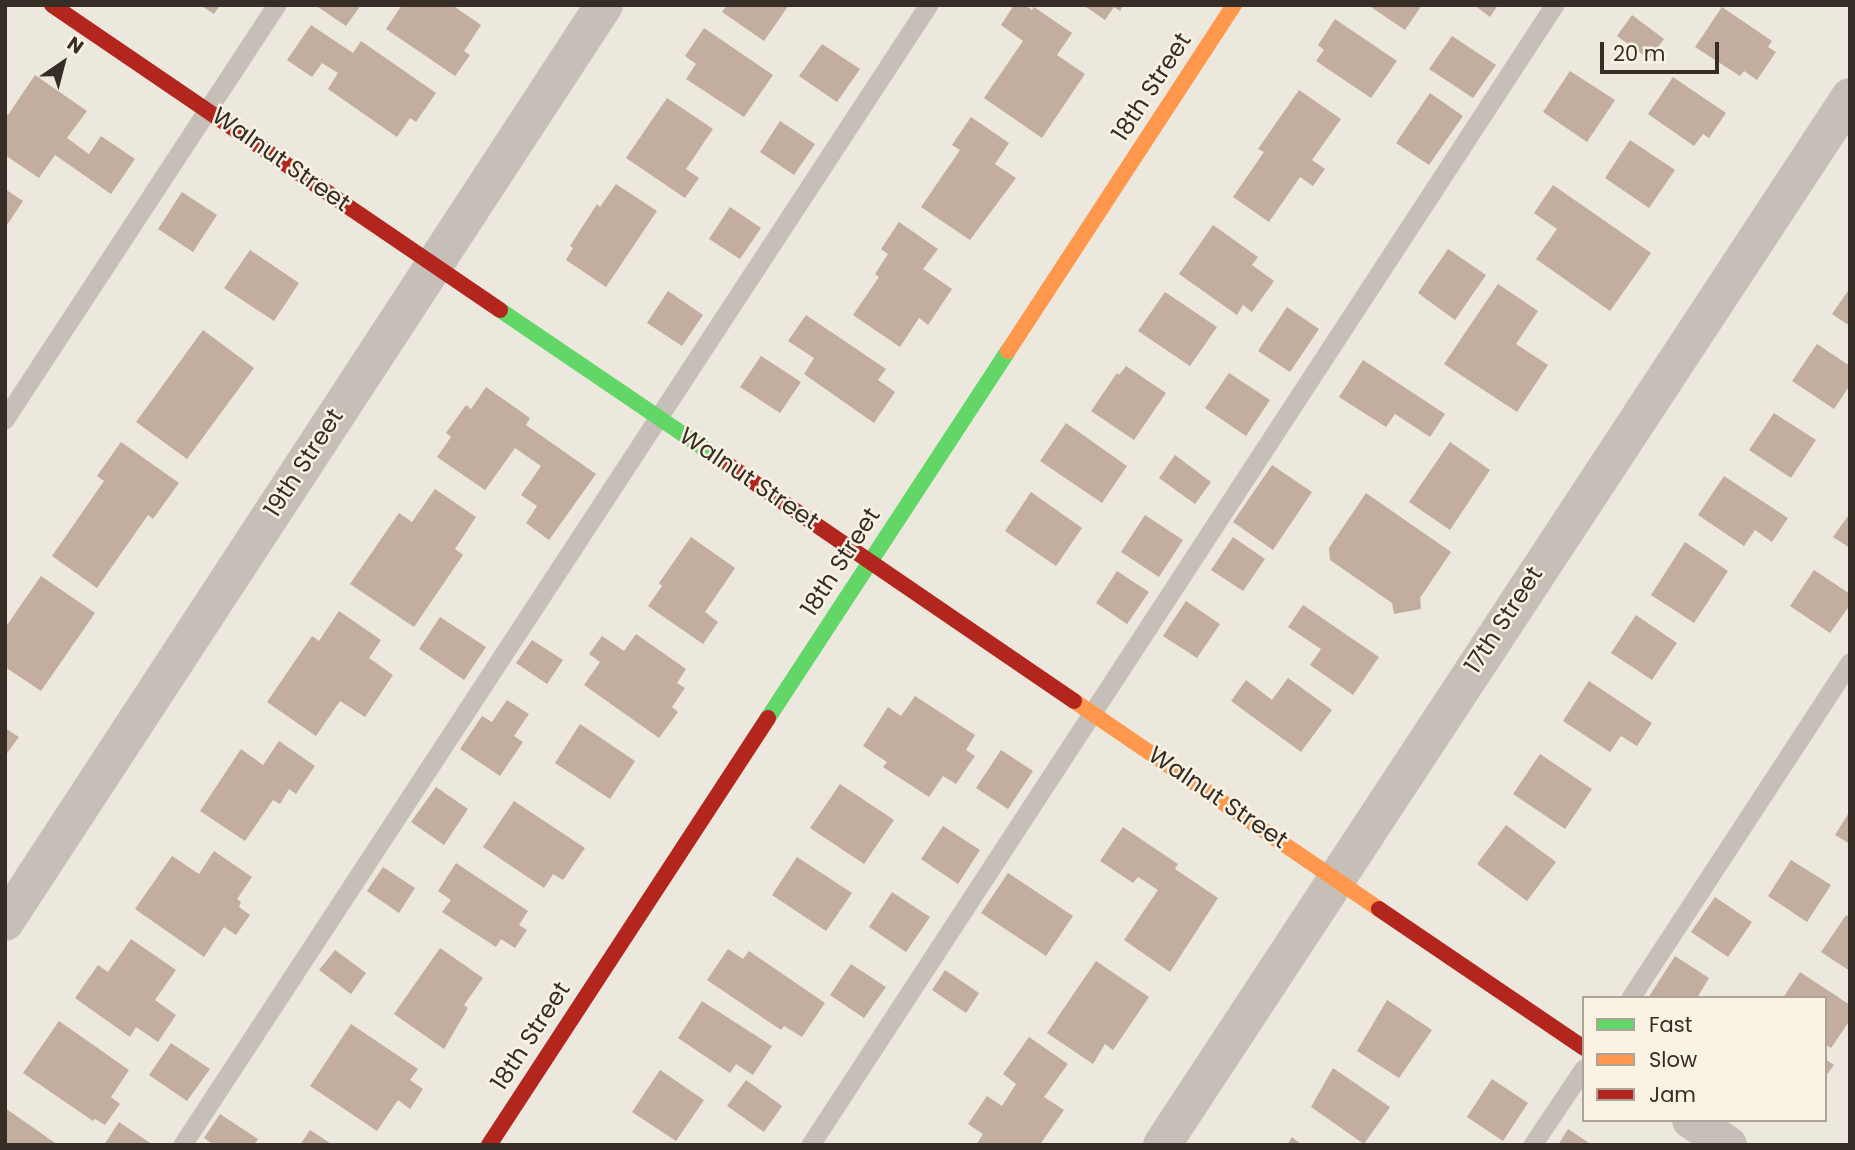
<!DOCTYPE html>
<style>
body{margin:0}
#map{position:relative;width:1855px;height:1150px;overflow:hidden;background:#ede8de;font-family:Poppins,sans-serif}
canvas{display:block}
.frame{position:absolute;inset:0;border:7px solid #362d26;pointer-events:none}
.legend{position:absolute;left:1582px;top:996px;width:245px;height:126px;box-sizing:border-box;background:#faf3e4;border:2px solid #aca498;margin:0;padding:9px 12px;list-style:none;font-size:21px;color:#362d26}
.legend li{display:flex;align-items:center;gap:14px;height:35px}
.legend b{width:35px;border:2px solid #aca498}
.north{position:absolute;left:28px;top:28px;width:70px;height:70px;-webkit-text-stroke:5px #faf3e4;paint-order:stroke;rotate:35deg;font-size:19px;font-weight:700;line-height:28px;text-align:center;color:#362d26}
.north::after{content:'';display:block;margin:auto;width:24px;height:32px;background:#362d26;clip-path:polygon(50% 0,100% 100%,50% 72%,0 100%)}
.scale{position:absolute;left:1600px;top:42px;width:119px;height:32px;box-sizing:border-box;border:4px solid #362d26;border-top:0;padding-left:9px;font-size:21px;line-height:24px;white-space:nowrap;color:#362d26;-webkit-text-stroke:5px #faf3e4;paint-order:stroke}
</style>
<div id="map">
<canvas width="1855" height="1150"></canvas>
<div class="frame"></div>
<ul class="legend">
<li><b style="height:9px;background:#63d668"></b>Fast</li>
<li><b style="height:9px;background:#ff974d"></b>Slow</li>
<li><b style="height:9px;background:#b3261e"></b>Jam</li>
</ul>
<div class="north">N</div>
<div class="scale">20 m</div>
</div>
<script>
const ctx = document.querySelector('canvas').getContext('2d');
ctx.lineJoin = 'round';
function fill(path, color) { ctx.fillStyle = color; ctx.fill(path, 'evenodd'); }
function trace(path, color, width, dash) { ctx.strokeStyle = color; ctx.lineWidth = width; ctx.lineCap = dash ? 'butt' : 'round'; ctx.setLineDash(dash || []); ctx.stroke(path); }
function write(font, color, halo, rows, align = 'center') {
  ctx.font = font + ' Poppins,sans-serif'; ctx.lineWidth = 5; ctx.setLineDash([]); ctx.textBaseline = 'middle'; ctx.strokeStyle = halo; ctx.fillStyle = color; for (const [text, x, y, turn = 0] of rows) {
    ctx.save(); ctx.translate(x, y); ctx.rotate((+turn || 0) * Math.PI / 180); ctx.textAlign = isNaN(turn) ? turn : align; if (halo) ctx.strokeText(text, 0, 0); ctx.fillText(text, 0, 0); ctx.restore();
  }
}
const building = new Path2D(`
 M 200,5 L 220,5 L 214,14 Z
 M 315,5 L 361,5 L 346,26 Z
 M 402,5 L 452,5 L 481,25 L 464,51 L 470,55 L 455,76 L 386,29 Z
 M 727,5 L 789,5 L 764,41 L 722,12 Z
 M 1014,5 L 1025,5 L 1032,10 L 1034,7 L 1072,33 L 1057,55 L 1085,74 L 1042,138 L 984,98 L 1023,41 L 1001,25 Z
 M 1083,5 L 1123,5 L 1120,11 L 1114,7 L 1105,20 Z
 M 1368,5 L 1422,5 L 1405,30 Z
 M 1474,5 L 1498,5 L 1490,17 Z
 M 1722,7 L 1772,41 L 1768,47 L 1776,52 L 1757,80 L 1744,71 L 1740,76 L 1695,47 Z
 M 1632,15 L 1664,39 L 1649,59 L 1617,36 Z
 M 1335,19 L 1397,61 L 1371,98 L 1316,61 L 1324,50 L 1318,45 Z
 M 311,25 L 353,53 L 361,41 L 436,93 L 416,122 L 410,118 L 397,137 L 328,89 L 338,73 L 322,63 L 312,77 L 287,60 Z
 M 704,28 L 773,75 L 744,117 L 686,79 L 696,64 L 685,56 Z
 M 1452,36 L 1496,65 L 1473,98 L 1429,69 Z
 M 822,44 L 860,69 L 837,102 L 799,76 Z
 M 1570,71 L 1615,100 L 1587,142 L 1543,112 Z
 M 35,75 L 87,111 L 67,138 L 89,154 L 101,136 L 135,159 L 111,194 L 55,155 L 39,178 L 5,155 L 5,113 L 8,115 Z
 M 1673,77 L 1726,113 L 1709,138 L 1703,134 L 1694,146 L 1648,114 Z
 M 1299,90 L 1341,119 L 1312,160 L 1325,169 L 1313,186 L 1300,177 L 1269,222 L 1233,197 L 1264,152 L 1258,149 Z
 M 1430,93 L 1463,116 L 1429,165 L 1396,143 Z
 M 667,98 L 713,129 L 686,169 L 699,178 L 685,198 L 626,158 Z
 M 971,117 L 1009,143 L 995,164 L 1016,178 L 970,240 L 921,207 L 960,150 L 952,145 Z
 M 780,121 L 815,144 L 794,175 L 760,152 Z
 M 1630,140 L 1675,170 L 1649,208 L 1605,178 Z
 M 616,184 L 657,211 L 606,287 L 566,260 L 573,248 L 570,246 L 597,204 L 600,207 Z
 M 1553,185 L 1651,253 L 1610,311 L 1536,259 L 1557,229 L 1534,213 Z
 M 5,189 L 23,201 L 5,228 Z
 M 182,192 L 217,215 L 193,252 L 158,229 Z
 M 730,207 L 761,228 L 740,259 L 709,239 Z
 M 899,222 L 938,249 L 923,269 L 952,289 L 928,325 L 919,318 L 900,347 L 853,315 L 879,277 L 875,274 L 888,254 L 881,249 Z
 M 1213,225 L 1258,257 L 1252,265 L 1274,281 L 1252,312 L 1243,305 L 1237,315 L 1179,274 Z
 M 1448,249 L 1486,275 L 1455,320 L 1418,293 Z
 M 250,250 L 299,283 L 274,321 L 224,288 Z
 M 1498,284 L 1538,311 L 1516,344 L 1548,365 L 1517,412 L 1444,364 Z
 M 1850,288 L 1850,326 L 1832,314 Z
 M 668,291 L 703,315 L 682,346 L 647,323 Z
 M 1165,292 L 1217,327 L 1190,366 L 1138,331 Z
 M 1287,307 L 1319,329 L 1290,372 L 1258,351 Z
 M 806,315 L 886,369 L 878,380 L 895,392 L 874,423 L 804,374 L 814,358 L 788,341 Z
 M 203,330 L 254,368 L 187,459 L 136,422 Z
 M 1817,344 L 1850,366 L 1850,385 L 1834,409 L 1792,381 Z
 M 761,356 L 801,382 L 780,413 L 740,387 Z
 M 1363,360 L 1445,414 L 1430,437 L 1395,414 L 1386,427 L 1339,397 Z
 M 1126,366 L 1166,393 L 1134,440 L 1091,411 L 1117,373 L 1119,375 Z
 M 1229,373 L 1270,400 L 1246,436 L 1205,408 Z
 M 486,387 L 530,418 L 526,425 L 596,474 L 549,540 L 526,523 L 537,506 L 521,495 L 541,466 L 515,448 L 485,490 L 437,457 L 451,437 L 446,433 L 466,405 L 471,409 Z
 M 1774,413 L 1816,440 L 1791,478 L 1749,450 Z
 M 1066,423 L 1127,466 L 1102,503 L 1040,461 Z
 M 121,442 L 179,483 L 153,519 L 148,515 L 97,588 L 52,556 L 104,481 L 97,476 Z
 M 1450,442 L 1490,470 L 1450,530 L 1409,502 Z
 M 1175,455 L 1211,482 L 1195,504 L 1159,478 Z
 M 1272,465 L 1312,492 L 1273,550 L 1233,522 Z
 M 1724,476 L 1788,518 L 1772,542 L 1755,530 L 1744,546 L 1698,515 Z
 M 435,489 L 476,517 L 455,549 L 463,555 L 414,627 L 350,584 L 399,513 L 412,522 Z
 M 1031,492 L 1082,528 L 1056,566 L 1005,531 Z
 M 1366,493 L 1451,552 L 1420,598 L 1421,609 L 1394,614 L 1392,603 L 1330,560 L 1329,548 Z
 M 1850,513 L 1850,548 L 1833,537 Z
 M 1145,515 L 1183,540 L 1159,577 L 1121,552 Z
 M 691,537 L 735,568 L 705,612 L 718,622 L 703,644 L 648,606 L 662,586 L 659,583 Z
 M 1233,537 L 1265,559 L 1243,591 L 1211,570 Z
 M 1685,542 L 1728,571 L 1694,623 L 1651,595 Z
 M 1814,570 L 1850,594 L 1850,605 L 1830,633 L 1790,606 Z
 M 1117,571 L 1149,592 L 1127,624 L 1096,603 Z
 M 41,576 L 95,613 L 41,691 L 5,667 L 5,628 Z
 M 1186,601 L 1220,624 L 1197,658 L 1163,636 Z
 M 1303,605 L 1379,657 L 1353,695 L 1310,665 L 1321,649 L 1288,627 Z
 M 339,611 L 381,640 L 369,658 L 393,675 L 365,717 L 340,701 L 316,736 L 267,702 L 312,636 L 319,641 Z
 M 1636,615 L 1677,643 L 1652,680 L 1611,653 Z
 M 440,617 L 486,647 L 464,680 L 419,649 Z
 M 636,634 L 686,669 L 677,683 L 685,688 L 672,707 L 678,712 L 659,738 L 584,685 L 600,662 L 589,654 L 602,636 L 624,651 Z
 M 532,640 L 563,660 L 547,684 L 516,663 Z
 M 1288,678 L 1332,710 L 1301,752 L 1231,701 L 1246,680 L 1272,700 Z
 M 1589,681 L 1652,723 L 1637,746 L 1621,736 L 1610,752 L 1563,721 Z
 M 915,696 L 975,735 L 966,750 L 975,756 L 956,784 L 943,776 L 929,797 L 883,767 L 887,762 L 863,746 L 888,707 L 901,716 Z
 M 507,700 L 529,714 L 514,736 L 523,742 L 500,776 L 460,749 L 482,716 L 492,722 Z
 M 580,724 L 635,761 L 610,799 L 555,763 Z
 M 5,728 L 19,737 L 5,756 Z
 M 279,741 L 315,766 L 296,794 L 289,789 L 280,804 L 273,800 L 245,841 L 200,811 L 241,749 L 263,765 Z
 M 1001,750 L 1033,771 L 1008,809 L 976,788 Z
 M 1540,754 L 1592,789 L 1565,829 L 1513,794 Z
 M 840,784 L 894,820 L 864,864 L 810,828 Z
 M 436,787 L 468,809 L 444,845 L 411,822 Z
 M 514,801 L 585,848 L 563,880 L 553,874 L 544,888 L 483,847 Z
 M 1850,811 L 1850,844 L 1835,835 Z
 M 1506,825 L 1556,862 L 1527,901 L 1477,864 Z
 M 943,826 L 980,850 L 958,884 L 921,859 Z
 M 1123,827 L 1178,864 L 1175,869 L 1218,898 L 1170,972 L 1124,940 L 1158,890 L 1138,877 L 1133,883 L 1100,861 Z
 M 214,851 L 252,877 L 237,899 L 241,902 L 239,907 L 250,915 L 236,935 L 224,927 L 204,957 L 135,909 L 172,856 L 199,874 Z
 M 797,857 L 852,893 L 826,931 L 772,895 Z
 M 1791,860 L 1831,885 L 1807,922 L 1768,896 Z
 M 456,863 L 528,911 L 519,925 L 527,930 L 515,948 L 501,939 L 496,947 L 442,912 L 451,900 L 438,891 Z
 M 383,867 L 415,888 L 399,913 L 367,891 Z
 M 1008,873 L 1073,916 L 1046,956 L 981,913 Z
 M 892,892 L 930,917 L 906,952 L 869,927 Z
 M 1715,897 L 1752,922 L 1728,957 L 1691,932 Z
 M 1846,915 L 1850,918 L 1850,971 L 1821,952 Z
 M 131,939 L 176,970 L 155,1000 L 176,1015 L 158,1042 L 136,1027 L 130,1037 L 75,998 L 98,965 L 108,972 Z
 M 440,948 L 483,978 L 464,1005 L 468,1008 L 444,1049 L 394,1014 Z
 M 728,949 L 743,959 L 749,951 L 825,1003 L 802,1037 L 784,1026 L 781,1030 L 707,980 Z
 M 335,950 L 366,973 L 351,994 L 319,970 Z
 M 1675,956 L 1709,978 L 1697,998 L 1648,998 Z
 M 1096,961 L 1149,997 L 1113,1050 L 1105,1044 L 1093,1064 L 1047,1033 Z
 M 851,964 L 886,987 L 864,1018 L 830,995 Z
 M 945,970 L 979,993 L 966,1013 L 932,990 Z
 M 1800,972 L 1850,1005 L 1850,1020 L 1831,1048 L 1825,1044 L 1825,998 L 1783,998 Z
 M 1387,1000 L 1432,1030 L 1399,1078 L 1357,1051 Z
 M 702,1001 L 772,1046 L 753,1075 L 736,1064 L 730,1073 L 678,1038 Z
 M 59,1021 L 129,1070 L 111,1097 L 120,1104 L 105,1125 L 95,1119 L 93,1121 L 23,1073 Z
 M 351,1024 L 418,1069 L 410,1080 L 423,1089 L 410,1109 L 398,1100 L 377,1131 L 310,1086 Z
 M 1029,1037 L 1068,1064 L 1044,1097 L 1064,1110 L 1041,1143 L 1043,1145 L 976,1145 L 983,1134 L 968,1124 L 987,1096 L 1002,1106 L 1016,1084 L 1003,1074 Z
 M 171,1043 L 210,1069 L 187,1101 L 149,1075 Z
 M 1825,1059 L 1834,1065 L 1825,1077 Z
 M 1333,1068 L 1390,1107 L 1364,1144 L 1311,1107 Z
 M 660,1070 L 704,1100 L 676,1141 L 632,1112 Z
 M 1492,1079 L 1528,1103 L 1503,1141 L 1467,1117 Z
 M 746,1080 L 782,1106 L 764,1132 L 727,1106 Z
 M 5,1108 L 58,1145 L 5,1145 Z
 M 220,1114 L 258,1139 L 254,1145 L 214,1145 L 204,1138 Z
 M 119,1122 L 153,1145 L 104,1145 Z
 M 1568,1129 L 1592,1145 L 1558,1145 Z
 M 310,1130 L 333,1145 L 300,1145 Z
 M 1292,1137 L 1302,1145 L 1287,1145 Z`);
const lane = new Path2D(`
 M 5,420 L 277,5
 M 1631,998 L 1850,663
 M 183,1145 L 929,5
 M 811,1145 L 1555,5
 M 1533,1145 L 1584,1069`);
const street = new Path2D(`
 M 5,922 L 604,5
 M 1691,1120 L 1728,1145
 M 1162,1145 L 1850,97`);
const fast = new Path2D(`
 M 500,310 L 730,466
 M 768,718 L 1008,351`);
const slow = new Path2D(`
 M 1008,351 L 1234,5
 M 1074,701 L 1379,909`);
const jam = new Path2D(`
 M 52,5 L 500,310
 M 730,466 L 1074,701
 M 1379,909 L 1584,1048
 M 489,1145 L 768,718`);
const streetNames = [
 ["18th Street",1153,88,-57],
 ["Walnut Street",280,161,35],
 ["19th Street",305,464,-57],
 ["Walnut Street",748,480,34],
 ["18th Street",842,563,-57],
 ["17th Street",1505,621,-57],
 ["Walnut Street",1217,799,34],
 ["18th Street",532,1037,-57]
];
fill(building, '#c2ad9e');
trace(lane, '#c5bfb7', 19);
trace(street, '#c5bfb7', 38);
trace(fast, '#63d668', 16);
trace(slow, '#ff974d', 16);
trace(jam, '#b3261e', 16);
write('24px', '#362d26', '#faf3e4', streetNames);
</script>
